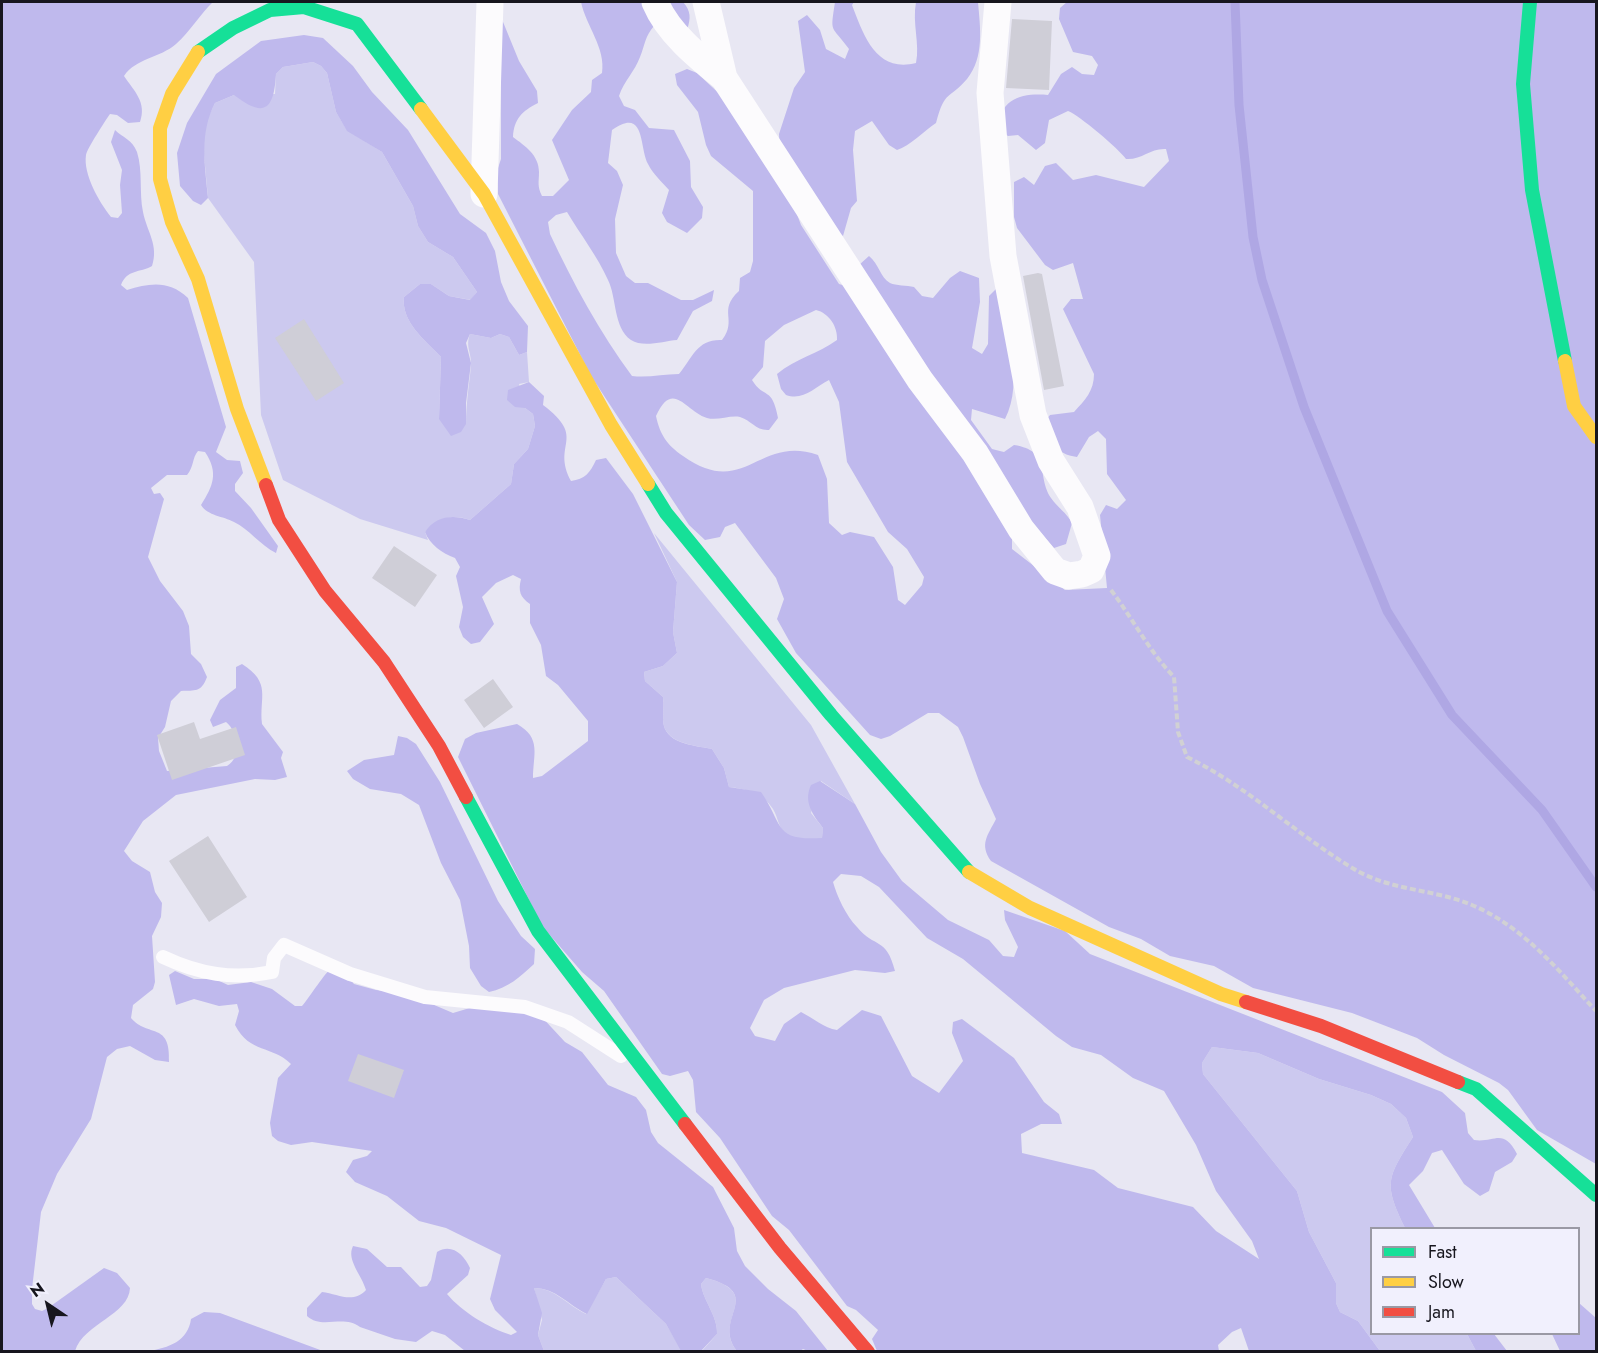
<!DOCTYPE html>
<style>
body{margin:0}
#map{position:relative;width:1598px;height:1353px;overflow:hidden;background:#e8e7f3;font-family:Jost,sans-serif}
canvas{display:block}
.frame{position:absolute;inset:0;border:3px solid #17161e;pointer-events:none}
.legend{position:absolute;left:1370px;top:1227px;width:210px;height:108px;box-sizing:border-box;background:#f1f0fd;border:2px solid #9a99a4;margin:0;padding:8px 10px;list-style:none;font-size:18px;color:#17161e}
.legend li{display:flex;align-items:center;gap:12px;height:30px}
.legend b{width:30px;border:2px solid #9a99a4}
.north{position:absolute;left:18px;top:1275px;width:60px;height:60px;-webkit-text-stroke:4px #f1f0fd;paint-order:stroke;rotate:325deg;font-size:16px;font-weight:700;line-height:24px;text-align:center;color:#17161e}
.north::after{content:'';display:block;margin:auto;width:21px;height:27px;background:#17161e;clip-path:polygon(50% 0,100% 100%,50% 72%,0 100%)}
</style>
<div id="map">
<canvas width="1598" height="1353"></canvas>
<div class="frame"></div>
<ul class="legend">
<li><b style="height:8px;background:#16e098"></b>Fast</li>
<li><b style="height:8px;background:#ffcf43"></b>Slow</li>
<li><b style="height:8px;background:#f24e42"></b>Jam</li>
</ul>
<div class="north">N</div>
</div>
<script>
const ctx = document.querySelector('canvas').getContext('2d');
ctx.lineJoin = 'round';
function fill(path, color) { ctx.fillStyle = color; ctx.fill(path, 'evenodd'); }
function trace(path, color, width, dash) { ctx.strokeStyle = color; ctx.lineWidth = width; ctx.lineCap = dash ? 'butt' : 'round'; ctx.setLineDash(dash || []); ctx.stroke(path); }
const green = new Path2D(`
 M 313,62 L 321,66 L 327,73 L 336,112 L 347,130 L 382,152 L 413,206 L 418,226 L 428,242 L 453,257 L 477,292 L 471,300 L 449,296 L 431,284 L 420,284 L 404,297 C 401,322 425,340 441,357 L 439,419 L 466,424 C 466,404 469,386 471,366 C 472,353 465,347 470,334 L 491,338 L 500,334 L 509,337 L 519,355 L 527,352 L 529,382 L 519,384 L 525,408 L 533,414 L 535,426 L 528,449 L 514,464 L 511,484 L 470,520 C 451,513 439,519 425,532 L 428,540 L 360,519 L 283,480 L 261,415 L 254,262 L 208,198 L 203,144 L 206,121 L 215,103 L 234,95 L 275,94 L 276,74 L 283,67 Z
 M 654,533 L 811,725 L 855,804 L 821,781 L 811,813 L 823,828 L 822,839 C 811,839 799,841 789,836 C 778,830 779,819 773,809 C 763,793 746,789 729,787 L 724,768 L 712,749 C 694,745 664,744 663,720 C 663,712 664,705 663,697 L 645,681 L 644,672 L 663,666 L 677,653 L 673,632 L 677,582 Z
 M 1212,1047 L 1258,1053 L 1319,1079 L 1371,1095 L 1391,1104 L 1406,1118 L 1413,1137 C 1387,1178 1383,1183 1405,1228 L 1372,1228 L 1372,1334 L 1467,1334 L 1476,1351 L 1380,1351 L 1358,1321 L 1340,1312 L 1336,1303 L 1336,1283 L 1309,1232 L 1297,1191 L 1203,1074 L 1202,1063 Z
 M 616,1277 L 666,1324 L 682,1351 L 544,1351 L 538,1335 L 542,1320 L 534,1288 C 555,1288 567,1305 586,1314 L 606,1279 Z
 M 706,1278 C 767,1294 711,1319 737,1351 L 701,1352 L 717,1334 C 718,1316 703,1301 701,1284 Z`);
const forest = new Path2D(`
 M 2,2 L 213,2 C 200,14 190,32 176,44 C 160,58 136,58 124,76 C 134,91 147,102 140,122 L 128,123 L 117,115 L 110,114 C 105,121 87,149 86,155 C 83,174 99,202 111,217 L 118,218 L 122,213 L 120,185 L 122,170 L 111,142 L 115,130 C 123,138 132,139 137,152 C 143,171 139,193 143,212 C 147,232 159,245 152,266 C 140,273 127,269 121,285 L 127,290 C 150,283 169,280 188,298 L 226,427 L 216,452 L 227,460 L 240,461 L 243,473 L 235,484 L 235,491 L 251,508 L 278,546 L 276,553 C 260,545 249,529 234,522 C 223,516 208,516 201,505 C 213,486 219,473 205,452 L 198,451 C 192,458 194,467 187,475 L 167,475 L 151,488 L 154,494 L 160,493 L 164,499 L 148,557 L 160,581 L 183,611 L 189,626 L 191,654 L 201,664 L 207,677 C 201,693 195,690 181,691 L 171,701 L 165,727 L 158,738 L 159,751 L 167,771 L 227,766 C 243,756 238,732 226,722 L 213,727 L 210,720 L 220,700 L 236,688 L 236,667 L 242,664 C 272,683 259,697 262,724 L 283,752 L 281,758 L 287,777 L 275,780 L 255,779 L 176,795 L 143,821 L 124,851 L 132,861 L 150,872 L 155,892 L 162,903 L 161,917 L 152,936 L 155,982 L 153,989 L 133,1005 L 131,1018 C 148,1038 171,1021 169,1062 L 155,1060 L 130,1046 L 117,1049 L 107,1057 L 91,1119 L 57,1174 L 41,1212 L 32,1289 L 32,1304 L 35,1309 L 42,1311 L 48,1308 L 104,1268 L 117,1273 L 130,1288 C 129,1315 84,1323 75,1351 L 2,1352 Z
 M 581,2 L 683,2 C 691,11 691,18 687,30 L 654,26 C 645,36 645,45 640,57 C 635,71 624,81 619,96 L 624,106 L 635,110 L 649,128 L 674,130 L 690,161 L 691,187 L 703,207 L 702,218 L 687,233 L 667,222 L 662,213 L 669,190 C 662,182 653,174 648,164 C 639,148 646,106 612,130 L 608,163 L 617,171 L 623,185 L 615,219 L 616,253 L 626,276 L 635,283 L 648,283 L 681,300 L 693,300 L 714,290 L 712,301 L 693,311 L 677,340 C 664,341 643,348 631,340 C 613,327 617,298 608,280 C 598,257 580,234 567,212 L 556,215 L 548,222 L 550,234 C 573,283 600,333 632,376 C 648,378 663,374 679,374 C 693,357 697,339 722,340 C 738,319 717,311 739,291 L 740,278 L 750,272 L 753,261 L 753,191 L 711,156 L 706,145 L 698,112 L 677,85 L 675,74 L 687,69 L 697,73 L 725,99 L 786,185 L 801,225 L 839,284 L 849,287 L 859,265 L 869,256 C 879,264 880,277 890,283 C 896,286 907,285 914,287 L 922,296 L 933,298 L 950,278 L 960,271 L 979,278 L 980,302 L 972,348 L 982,354 L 988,344 L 989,296 L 997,288 C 1005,328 1025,381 1005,419 L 972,409 L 971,420 L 992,449 L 1004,452 L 1014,445 C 1052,451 1036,475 1051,498 C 1057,507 1067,513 1072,523 L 1066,544 L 1054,548 L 1032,523 L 1012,526 L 1012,549 L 1065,590 L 1107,588 L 1100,515 L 1106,505 L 1117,509 L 1126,500 L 1107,474 L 1106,439 L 1098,431 L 1089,437 L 1077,457 C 1056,454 1049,442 1043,424 L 1050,415 L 1074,412 C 1085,400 1094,391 1094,374 L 1063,309 L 1071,299 L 1083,299 L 1073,263 L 1053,270 L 1045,265 L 1017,228 L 1014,217 L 1014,182 L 1024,177 L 1034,185 L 1045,166 L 1056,163 L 1073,180 L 1096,175 L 1144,187 L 1169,161 L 1166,149 C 1150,148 1142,160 1126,159 C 1119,149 1079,115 1068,111 L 1049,120 L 1045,143 L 1036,150 L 1018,135 L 1008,136 L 998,129 C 1000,98 1022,93 1048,95 L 1061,74 L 1072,67 L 1082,74 L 1094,75 L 1098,65 L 1092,56 L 1073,52 L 1059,19 L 1060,8 L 1067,2 L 1596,2 L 1596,1164 L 1537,1130 L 1508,1090 L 1499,1083 L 1444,1055 L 1417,1038 L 1352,1013 L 1253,988 L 1214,966 L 1170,956 L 1141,939 L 1109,927 L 991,861 C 979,844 988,835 996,819 L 980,784 L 963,737 L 958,727 L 939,713 L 928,713 L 890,736 L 881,739 L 870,735 L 796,653 L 777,619 L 784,599 L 776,578 L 735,523 L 725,527 L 720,537 L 705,540 L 689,525 L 591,376 L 498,194 L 497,171 L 501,159 L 501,17 L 519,61 L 537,91 L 538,103 C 522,111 514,119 513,137 C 525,146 539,155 539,172 C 539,182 537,186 542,196 L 553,196 L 569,180 L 552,140 L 572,110 L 591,92 L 592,80 L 602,73 C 606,48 586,26 581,2 ZM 816,310 C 829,313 838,327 837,340 C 818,354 796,358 777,374 L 781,389 L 786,395 C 803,401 814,388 829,380 L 839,402 L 847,462 L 888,532 L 907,549 L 924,577 L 922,585 L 905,605 L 898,600 L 893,567 L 874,537 L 850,532 L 842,535 L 829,523 L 827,479 L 818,455 C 758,434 745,500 683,456 C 667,445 660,435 656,416 C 673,379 685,411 707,418 C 717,421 730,415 740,417 C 751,420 756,431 769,430 L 778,418 C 772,385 764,400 752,380 L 763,367 L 765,341 L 784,325 Z
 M 835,2 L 854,2 L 852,5 C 864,36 876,73 916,63 C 920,43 912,24 916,2 L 978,2 C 980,26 985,57 967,79 C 949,100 945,89 936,123 C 924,131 910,146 897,150 L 889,145 L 872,121 L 855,131 L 853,150 L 857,201 L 851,208 L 843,236 L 828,226 L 780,154 L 779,134 L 794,88 L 805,72 L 798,21 L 807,15 L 820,30 L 826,49 L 845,59 L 849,49 C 831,24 830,35 835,2 Z
 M 304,35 L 323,38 L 353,66 L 372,92 L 408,130 L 460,214 L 486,233 L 495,251 L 501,282 L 509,301 L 528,326 L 527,352 L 519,355 L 509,337 L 500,334 L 491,338 L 470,334 L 466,343 L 471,363 L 466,403 L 466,424 L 461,432 L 451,436 L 439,419 L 441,357 C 425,340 401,322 404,297 L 420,284 L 431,284 L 449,296 L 470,300 L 477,292 L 453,257 L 428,242 L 418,226 L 413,206 L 382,152 L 347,131 L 336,112 L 327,73 L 321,66 L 313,62 L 283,67 L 276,74 C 274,109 265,119 234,95 L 215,103 C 199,134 205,164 208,198 L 201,205 L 193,201 L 180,186 L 177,153 L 187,123 L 216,74 L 261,41 Z
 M 529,382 L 544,396 L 543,405 C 588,439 551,443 571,481 C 585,479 590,473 596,460 L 606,458 L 633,494 L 677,582 L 673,632 L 677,653 L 663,666 L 644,672 L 645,681 L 663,697 C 664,705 663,712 663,720 C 664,744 693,745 712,749 L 724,768 L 729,787 L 761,792 C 784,825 773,841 822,838 L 823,828 C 813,815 803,802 811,785 L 820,781 L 855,804 L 881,852 L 902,881 L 948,920 L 989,940 L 1003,956 L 1014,957 L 1018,947 L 1005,920 L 1004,910 L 1065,931 L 1090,954 L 1442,1092 L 1465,1113 L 1468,1133 L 1474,1140 C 1495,1143 1503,1127 1517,1154 L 1512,1162 L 1495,1172 L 1489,1191 L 1480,1196 L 1464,1184 L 1442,1150 L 1432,1153 L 1423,1171 L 1409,1185 L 1435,1228 L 1405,1228 C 1383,1183 1387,1178 1413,1137 L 1406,1118 L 1391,1104 L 1371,1095 L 1319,1079 L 1258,1053 L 1212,1047 L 1202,1063 L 1203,1074 L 1297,1191 L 1309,1232 L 1336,1283 L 1336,1303 L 1340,1312 L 1358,1321 L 1380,1351 L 1249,1351 L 1241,1328 L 1232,1332 L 1218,1345 L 1219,1351 L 877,1351 L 872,1339 L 878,1330 L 856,1310 L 847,1306 L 789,1230 L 772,1216 L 720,1138 L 696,1112 L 693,1080 L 688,1071 L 670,1076 L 662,1074 L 604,991 L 582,972 L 542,926 L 458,757 L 465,739 L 476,733 L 517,724 C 542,738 533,755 533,778 L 542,776 L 588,741 L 588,721 L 558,685 L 546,676 L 541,645 L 530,623 L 530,604 C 520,597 518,591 521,579 L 513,575 L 496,583 L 482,597 L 494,624 L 480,642 L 471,644 L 463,637 L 459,627 L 463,607 L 456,576 L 460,567 L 455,558 C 442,553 430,545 425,532 C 435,516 453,514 470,520 L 511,484 L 514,464 L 528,449 L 535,426 L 533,414 L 525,408 L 515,407 L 507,400 L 508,390 ZM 841,874 L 861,876 L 879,887 L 927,938 L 963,959 L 1056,1036 L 1072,1047 L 1101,1055 L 1133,1078 L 1164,1091 L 1196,1145 L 1216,1191 L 1252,1241 L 1259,1259 L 1216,1231 L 1193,1207 L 1118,1188 L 1094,1170 L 1022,1153 L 1021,1134 L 1041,1124 L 1062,1124 L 1059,1114 L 1044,1102 L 1014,1058 L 962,1019 L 953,1022 L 952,1033 L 963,1061 L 939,1093 L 912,1076 L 881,1016 L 862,1010 L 837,1030 C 824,1028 813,1018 801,1012 L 784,1024 L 775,1041 L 755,1036 L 750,1028 L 764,1000 L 784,988 L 855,970 L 885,973 L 895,971 C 886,936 875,949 857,927 C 846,916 837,896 833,882 Z
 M 398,736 L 407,738 L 416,744 L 440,782 L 498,901 L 521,936 L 535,949 L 534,964 C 520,977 508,988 489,992 L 481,986 L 470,968 L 469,946 L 460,900 L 441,863 L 419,805 L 401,794 L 370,789 L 353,779 L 347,771 L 364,760 L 394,755 Z
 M 332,968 L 345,973 L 354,984 L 376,990 L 406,993 L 453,1013 L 473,1007 L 539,1014 L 565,1042 L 582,1052 L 608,1085 L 636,1097 L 646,1110 L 651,1132 L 658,1143 L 713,1187 L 734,1228 L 737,1251 L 745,1266 L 768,1289 L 796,1311 L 828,1351 L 808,1351 L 803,1349 L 799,1352 L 737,1351 C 711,1318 767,1294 706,1278 L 701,1284 C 703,1301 718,1316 717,1334 L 701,1351 L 681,1351 L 666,1324 L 616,1277 L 606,1279 L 587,1314 C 568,1305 556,1288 534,1288 L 542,1313 L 538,1335 L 544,1351 L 465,1351 L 445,1335 L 432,1331 L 416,1342 L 395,1339 L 360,1327 C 343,1314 322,1330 307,1316 L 307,1308 L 322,1292 C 338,1294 353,1304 366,1290 C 362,1275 346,1260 353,1246 L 367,1249 L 387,1267 L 401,1267 L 420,1287 L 427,1286 L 431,1280 L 437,1252 C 452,1243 464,1255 470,1268 L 468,1275 L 447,1294 C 462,1312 489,1328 511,1335 L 517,1332 L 495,1310 L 490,1299 L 501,1255 L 446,1228 L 419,1221 L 387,1196 L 355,1182 L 346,1172 L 353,1160 L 367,1156 L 372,1151 L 312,1142 L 291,1145 L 278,1141 L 272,1136 L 270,1123 L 278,1078 L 291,1064 C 272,1045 250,1054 235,1025 L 239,1011 L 237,1004 L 219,1006 L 194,999 L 176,1005 L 169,975 L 175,971 L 194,979 L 215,979 L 228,985 L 251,982 L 272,989 L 295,1006 L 302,1006 C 310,997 325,972 332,968 Z
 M 1579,1303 L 1596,1318 L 1596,1351 L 1560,1351 L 1552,1334 L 1578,1334 Z
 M 204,1312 L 220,1313 L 323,1351 L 148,1351 C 169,1348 188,1341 191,1319 Z
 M 1467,1334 L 1494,1334 L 1507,1351 L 1476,1351 Z`);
const stream = new Path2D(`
 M 1235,2 L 1239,105 L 1253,237 L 1262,280 L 1304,407 L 1387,611 L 1452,715 L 1542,810 L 1596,887`);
const building = new Path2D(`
 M 1012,19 L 1052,21 L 1049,90 L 1006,88 Z
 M 1038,273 L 1042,274 L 1064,386 L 1044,390 L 1023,276 Z
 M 304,319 L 344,383 L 316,401 L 275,338 Z
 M 394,546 L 437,575 L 415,607 L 372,578 Z
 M 493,679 L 513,707 L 484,728 L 464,700 Z
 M 194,722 L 200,739 L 236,727 L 245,755 L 172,780 L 157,735 Z
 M 208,836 L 247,897 L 209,922 L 169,861 Z
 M 358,1054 L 404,1070 L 394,1098 L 348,1081 Z`);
const path = new Path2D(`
 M 1111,590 C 1133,619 1149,651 1174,677 L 1178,732 L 1187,757 C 1247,786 1297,835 1354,869 C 1391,891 1434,889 1472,905 C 1524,927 1559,971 1596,1011`);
const lane = new Path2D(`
 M 163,957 C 199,974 233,980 272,972 L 274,958 L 284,945 L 350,974 L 425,997 L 525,1007 L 568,1022 L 621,1056`);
const street = new Path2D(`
 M 655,2 C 668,33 698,57 724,78
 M 706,2 L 724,78 L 920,380 L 975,453 L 1021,529 L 1055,571 L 1069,576 L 1082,574 L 1091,570 L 1097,556 L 1080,507 L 1051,461 L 1033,415 L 1003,256 L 990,93 L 998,2
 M 484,194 L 490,2`);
const fast = new Path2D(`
 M 1530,2 L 1523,84 L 1532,190 L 1565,361
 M 198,52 L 233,28 L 270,10 L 304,7 L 357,24 L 421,109
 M 648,484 L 666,513 L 831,715 L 969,872
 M 466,797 L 538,931 L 685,1124
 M 1458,1082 L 1476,1089 L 1596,1195`);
const slow = new Path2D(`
 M 198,52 L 172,94 L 160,128 L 160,179 L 172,222 L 198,279 L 237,409 L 266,485
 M 421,109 L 484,194 L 611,425 L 648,484
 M 1565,361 L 1574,406 L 1596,437
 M 969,872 L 1030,908 L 1221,994 L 1246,1002`);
const jam = new Path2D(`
 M 266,485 L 279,520 L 325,591 L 384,662 L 439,746 L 466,797
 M 1246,1002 L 1321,1026 L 1458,1082
 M 685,1124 L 780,1248 L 868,1352`);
fill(green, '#ccc9ef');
fill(forest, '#bfb9ed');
trace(stream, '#afa7e4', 9);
fill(building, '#cfced7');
trace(path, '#d1d1d4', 4, [6, 3]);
trace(lane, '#fcfbfd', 14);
trace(street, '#fcfbfd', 27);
trace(fast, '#16e098', 14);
trace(slow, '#ffcf43', 14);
trace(jam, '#f24e42', 14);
</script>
